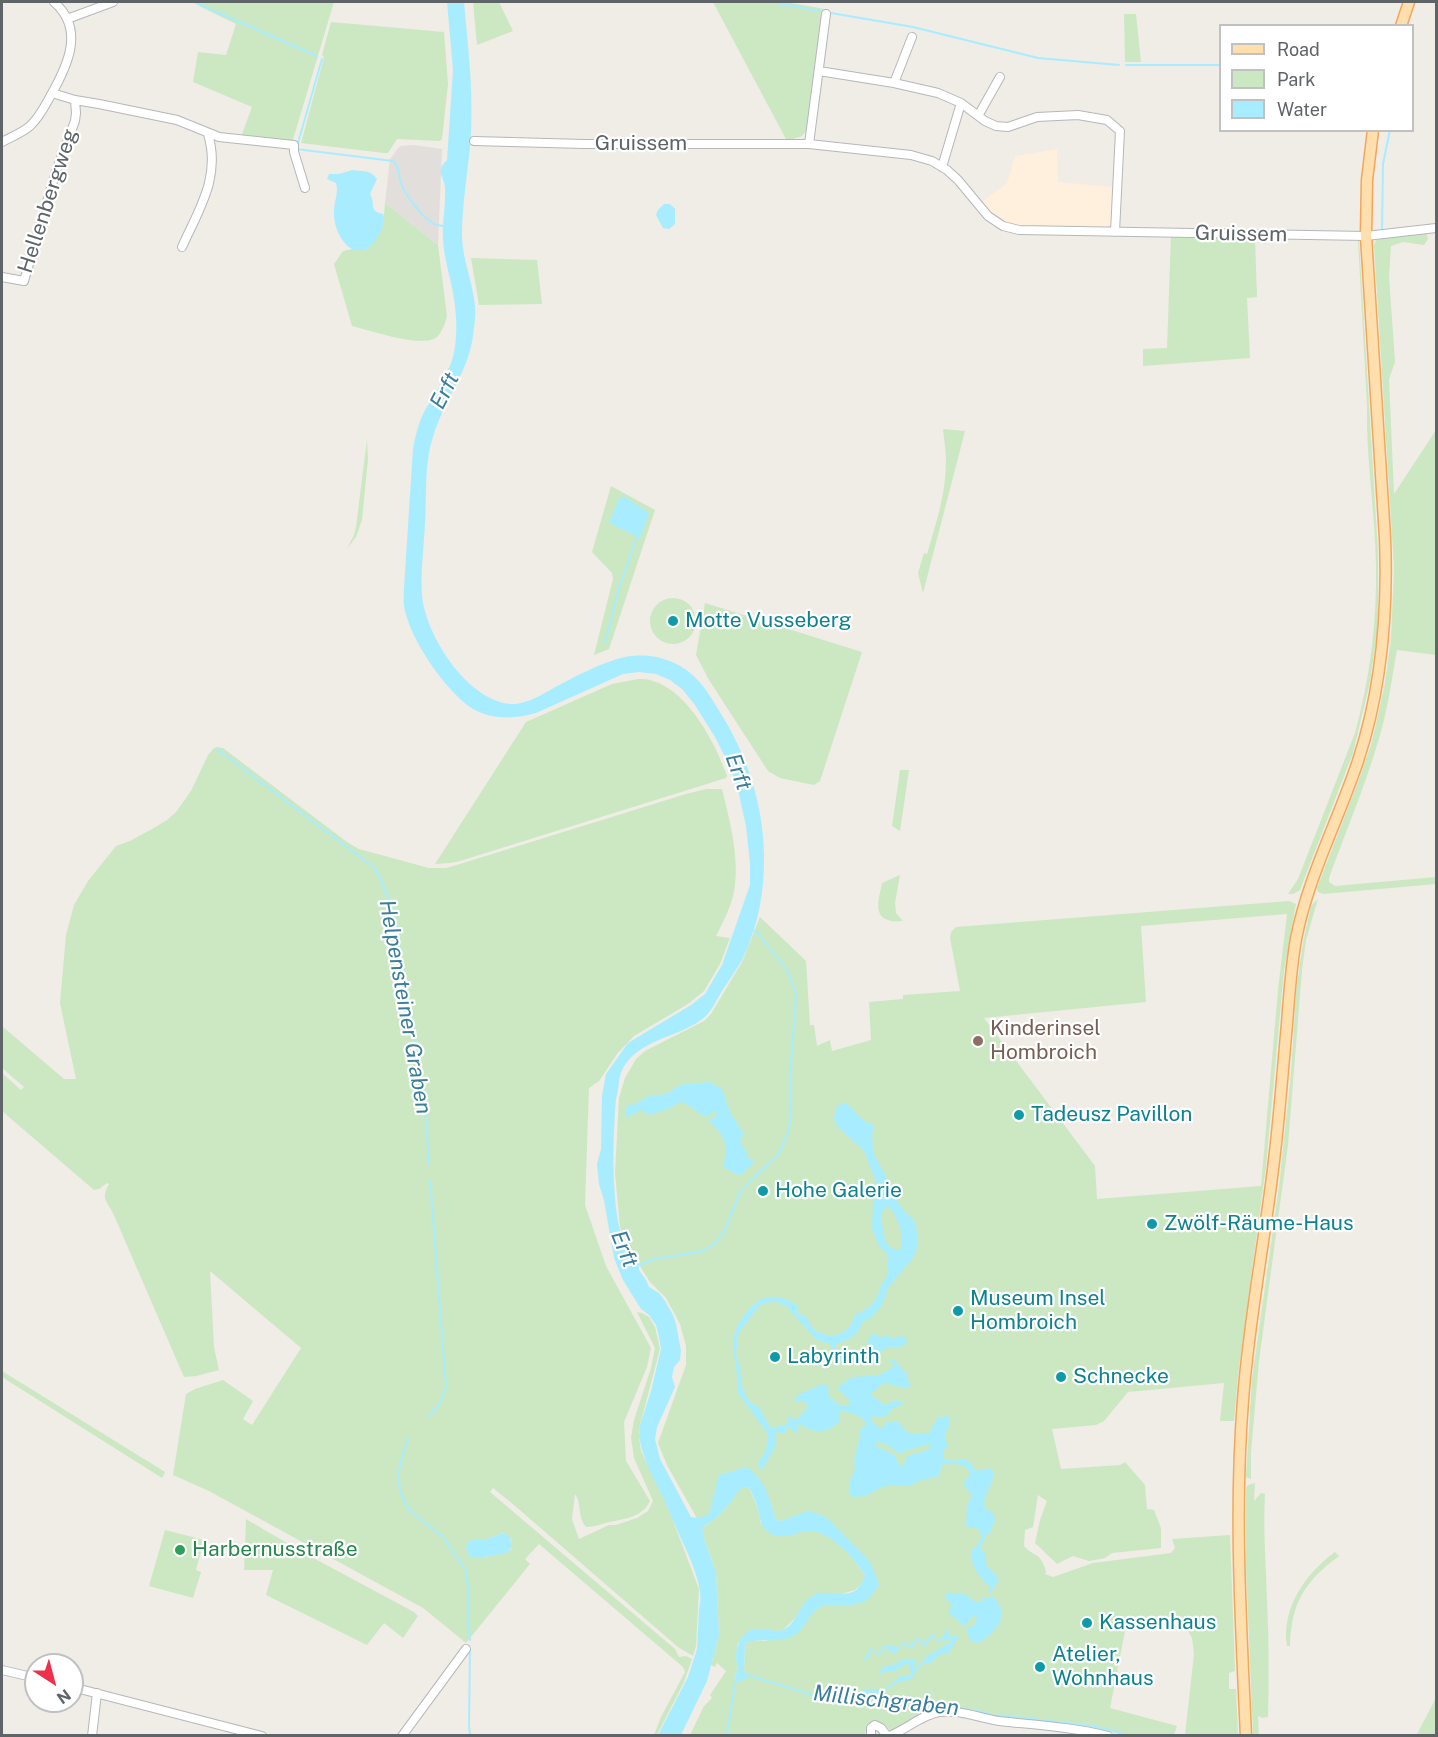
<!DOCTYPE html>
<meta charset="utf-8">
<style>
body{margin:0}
#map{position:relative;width:1438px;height:1737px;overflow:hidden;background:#f0ece6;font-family:"Public Sans",sans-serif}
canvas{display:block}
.frame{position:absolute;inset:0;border:3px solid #5e6467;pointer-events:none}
.legend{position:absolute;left:1219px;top:24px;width:195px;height:108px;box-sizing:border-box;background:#fff;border:2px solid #bfc1c2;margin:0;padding:8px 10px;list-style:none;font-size:18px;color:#5e6467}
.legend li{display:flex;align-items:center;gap:12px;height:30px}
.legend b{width:30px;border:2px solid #bfc1c2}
.north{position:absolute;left:24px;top:1653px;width:60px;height:60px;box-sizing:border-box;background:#fff;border:2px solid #bfc1c2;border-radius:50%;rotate:144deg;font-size:16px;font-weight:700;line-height:24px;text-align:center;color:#5e6467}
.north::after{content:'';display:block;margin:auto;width:21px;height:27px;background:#ed304c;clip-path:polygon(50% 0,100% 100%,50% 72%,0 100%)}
</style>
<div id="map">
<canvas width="1438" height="1737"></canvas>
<div class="frame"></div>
<ul class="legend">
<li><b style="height:8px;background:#ffdfad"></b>Road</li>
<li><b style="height:16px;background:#cbe8c3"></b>Park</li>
<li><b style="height:16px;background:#a8edff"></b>Water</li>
</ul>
<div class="north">N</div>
</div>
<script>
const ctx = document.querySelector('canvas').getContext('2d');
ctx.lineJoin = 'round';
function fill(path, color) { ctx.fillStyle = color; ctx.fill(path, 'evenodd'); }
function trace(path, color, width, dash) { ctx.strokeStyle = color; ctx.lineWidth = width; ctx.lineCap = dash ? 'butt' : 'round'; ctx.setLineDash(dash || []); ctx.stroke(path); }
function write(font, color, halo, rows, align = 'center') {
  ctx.font = font + ' "Public Sans",sans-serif'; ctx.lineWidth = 4.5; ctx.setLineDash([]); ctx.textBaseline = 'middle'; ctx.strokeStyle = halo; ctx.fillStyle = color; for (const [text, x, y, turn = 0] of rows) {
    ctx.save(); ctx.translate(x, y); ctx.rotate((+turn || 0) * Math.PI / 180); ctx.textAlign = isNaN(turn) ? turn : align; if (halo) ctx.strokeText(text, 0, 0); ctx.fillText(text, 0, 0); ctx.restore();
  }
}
const commercial = new Path2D(`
 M 1057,149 L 1058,182 L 1115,187 L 1111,229 L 1033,228 L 1006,224 L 994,217 L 980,203 L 1007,183 L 1015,156 Z`);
const industrial = new Path2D(`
 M 414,145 L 442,149 L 438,245 L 385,203 L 390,159 L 400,146 Z`);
const green = new Path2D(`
 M 200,2 L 334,2 L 292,143 L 241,137 L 252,107 L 193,82 L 198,52 L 226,55 L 236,24 L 199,6 Z
 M 473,2 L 499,2 L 513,31 L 477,45 Z
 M 713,2 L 785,2 L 825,9 L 807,130 L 802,136 L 787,141 Z
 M 1124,14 L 1136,14 L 1141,62 L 1125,62 Z
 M 331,22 L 444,32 L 448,84 L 442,139 L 440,141 L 397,139 L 388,153 L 384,153 L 301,143 L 324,57 L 322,55 Z
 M 385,203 L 438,245 L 447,316 C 445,323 443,331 437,337 C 423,349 369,330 352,326 L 334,264 L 343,251 L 352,249 L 366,250 C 380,238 384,221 385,203 Z
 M 1426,232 L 1428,239 L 1424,245 L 1403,242 L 1391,246 L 1389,276 L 1395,362 L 1389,379 L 1394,494 L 1436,430 L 1436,655 L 1397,650 C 1392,678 1388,708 1380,735 C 1366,784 1346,831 1329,878 L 1329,882 L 1335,886 L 1436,877 L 1436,884 L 1323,894 L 1318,892 L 1317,888 L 1358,782 L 1372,742 L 1385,683 L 1391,640 L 1394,568 L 1374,245 L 1376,240 L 1381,237 Z
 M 1171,236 L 1255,238 L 1257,297 L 1247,298 L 1250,358 L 1143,366 L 1143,349 L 1167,348 Z
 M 1358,240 L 1359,240 L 1378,552 L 1378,611 L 1377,633 L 1370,682 L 1353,753 L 1300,890 L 1293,894 L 1288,894 L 1298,879 L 1355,733 C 1370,678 1377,622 1376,565 C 1375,512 1366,459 1367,406 Z
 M 471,258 L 537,260 L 542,304 L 479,305 Z
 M 943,429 L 965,431 L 923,593 L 918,573 L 924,553 L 927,554 C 936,524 946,493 946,462 C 946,451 944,439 943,429 Z
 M 367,440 L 368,459 L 362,520 L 356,537 L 347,549 L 354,535 L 356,527 Z
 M 611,486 L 655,510 L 609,649 L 594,655 L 613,579 L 612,573 L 592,552 Z
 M650 621a23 23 0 1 1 46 0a23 23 0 1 1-46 0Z
 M 705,603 L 862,652 L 820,781 L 814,785 L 780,778 L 768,771 L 709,680 L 696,655 Z
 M 638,679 C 643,679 648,679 653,681 C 688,691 716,744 727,776 L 726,778 L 460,861 L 450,863 L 435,864 L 526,722 L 612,684 Z
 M 217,747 L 223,748 L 347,842 L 359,849 L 429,868 L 446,868 L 460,864 L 686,794 L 706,789 L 722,789 C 730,822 740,858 734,892 C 731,907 723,922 716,936 L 730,938 L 720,964 L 704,991 L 688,1004 L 634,1036 L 617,1054 L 599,1081 L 589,1088 L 585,1205 L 606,1266 L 651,1348 L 647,1367 L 624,1422 L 626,1461 L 650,1501 C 643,1517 624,1519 609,1522 C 601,1524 595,1527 586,1527 C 577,1516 582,1504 575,1494 L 572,1519 L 579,1539 L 609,1525 L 616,1525 L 637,1518 L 648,1511 L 653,1501 L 634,1458 L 631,1438 L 634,1420 L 651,1368 L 655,1348 L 637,1312 L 642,1313 L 649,1317 L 655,1327 L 660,1349 L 640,1425 L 639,1438 L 641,1451 L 667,1505 L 699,1589 L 696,1646 L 693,1656 L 678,1647 L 514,1505 L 493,1488 L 490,1492 L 642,1621 L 675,1649 L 679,1657 L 686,1656 L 692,1659 L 684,1682 L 657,1735 L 654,1735 L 661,1717 L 685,1672 L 683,1667 L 539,1544 L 525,1559 L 530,1564 L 466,1643 L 423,1608 L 209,1491 L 173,1475 L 186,1394 L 195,1389 L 223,1380 L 253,1401 L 243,1419 L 252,1425 L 301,1348 L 210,1271 L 214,1347 L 219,1370 L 196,1376 L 184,1377 L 113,1213 C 106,1200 101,1198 109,1184 L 107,1183 L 99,1189 L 94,1190 L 2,1111 L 2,1073 L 21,1090 L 24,1087 L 2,1068 L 2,1026 L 64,1079 L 76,1079 L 60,1003 L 66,935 L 74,905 L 88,881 L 116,846 L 130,841 L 152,829 L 167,820 L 176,812 L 191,791 L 208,755 L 214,748 ZM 503,1533 L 511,1540 L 511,1549 C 497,1554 483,1561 469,1554 L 476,1539 L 487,1539 Z
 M 900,770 L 909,770 L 900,831 L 892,826 Z
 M 900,875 L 895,903 L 896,913 L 903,921 C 899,921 892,922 888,920 C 872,915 880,895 882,883 Z
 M 1318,899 L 1306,940 L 1302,970 L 1288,1145 L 1259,1361 L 1251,1452 L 1251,1479 L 1246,1477 L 1252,1379 L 1279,1187 L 1291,1073 L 1296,992 L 1303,943 L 1311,906 Z
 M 1289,901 L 1296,904 L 1284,971 L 1266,1166 L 1238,1375 L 1234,1421 L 1220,1421 L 1224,1383 L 1128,1392 L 1104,1421 L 1096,1425 L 1052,1429 L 1061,1469 L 1120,1465 L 1125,1462 L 1145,1485 L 1147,1509 L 1154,1510 L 1161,1528 L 1161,1548 L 1112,1553 L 1105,1558 L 1089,1561 L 1073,1556 L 1057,1564 L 1035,1543 L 1040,1520 L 1047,1501 L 1038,1495 L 1033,1527 L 1025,1530 L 1024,1546 C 1035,1558 1041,1552 1046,1572 L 1045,1574 L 1053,1577 L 1093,1563 L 1171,1553 L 1175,1548 L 1172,1539 L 1230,1535 L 1235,1671 L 1229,1673 L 1229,1689 L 1236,1689 L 1238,1735 L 1185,1735 L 1194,1654 L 1192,1638 L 1186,1627 L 1178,1620 L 1128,1616 L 1110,1708 L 1177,1726 L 1174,1735 L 1124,1735 L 1092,1728 L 999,1717 L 948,1708 L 896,1730 L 890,1730 L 885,1725 L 877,1721 L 869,1724 L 865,1732 L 866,1735 L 690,1735 L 704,1706 L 712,1698 L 710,1695 L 726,1671 L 717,1663 L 715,1667 L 711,1665 L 719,1635 L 716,1572 L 705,1541 L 702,1528 L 717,1517 L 731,1502 L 699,1522 L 667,1465 L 658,1443 L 686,1365 L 686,1346 L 680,1324 L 666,1298 L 650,1282 L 628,1247 L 620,1227 L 615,1173 L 619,1098 L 625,1078 L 636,1059 L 645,1051 L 704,1021 L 711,1014 L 742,962 L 760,917 L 806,961 L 810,1025 L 814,1025 L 817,1046 L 830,1040 L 832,1051 L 871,1040 L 869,1002 L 903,999 L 903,995 L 960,991 L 950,938 L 951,932 L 956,927 ZM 1287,914 L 1278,990 L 1261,1186 L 1097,1199 L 1095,1166 L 984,1018 L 1146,1002 L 1141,926 ZM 748,1483 L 771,1503 L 774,1517 L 777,1520 L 781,1521 L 761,1524 L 758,1509 L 749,1488 L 745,1487 ZM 852,1557 L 870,1573 L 859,1594 L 835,1605 L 827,1604 L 820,1607 L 766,1641 L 752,1640 L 745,1643 L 744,1671 L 739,1682 L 734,1678 L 738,1671 L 736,1657 L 738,1643 L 783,1630 L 794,1619 L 841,1594 L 855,1590 L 862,1584 L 865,1575 Z
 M 2,1371 L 165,1472 L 162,1478 L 2,1377 Z
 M 1255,1483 L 1254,1501 L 1261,1493 L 1265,1494 C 1263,1530 1266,1565 1267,1600 C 1269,1639 1269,1678 1268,1717 L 1262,1718 L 1258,1716 L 1259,1736 L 1253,1735 L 1246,1567 L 1246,1488 L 1248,1485 Z
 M 246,1519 L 304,1553 L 414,1612 L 418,1616 L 403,1638 L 384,1623 L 367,1645 L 266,1595 L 273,1570 L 244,1570 Z
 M 165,1530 L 204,1540 L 196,1570 L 201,1572 L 193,1598 L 149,1586 Z
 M 1335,1552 L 1339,1556 C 1305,1581 1291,1603 1290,1646 L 1287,1646 C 1281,1608 1306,1573 1335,1552 Z
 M 1436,1698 L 1436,1735 L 1417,1734 Z`);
const water = new Path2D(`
 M 447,2 L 464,2 C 468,45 473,89 471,133 C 469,167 462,201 462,235 C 462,259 473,282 475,306 C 476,316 474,326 473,336 C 468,373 443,402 433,437 C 424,464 427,496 425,524 C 424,548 418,589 425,611 C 434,646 470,700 510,704 C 529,705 547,691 563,683 C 580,674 598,665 617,659 C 648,650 681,659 702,685 C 708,692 713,701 718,709 C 746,752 763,802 764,854 C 765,890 758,928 742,960 C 736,970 729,981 722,991 C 716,1001 711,1013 701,1020 C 676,1038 637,1040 622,1070 C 618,1079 619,1090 616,1099 C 613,1135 607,1244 639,1265 L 639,1270 L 646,1280 L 649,1287 L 659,1293 L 665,1301 L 673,1315 L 676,1324 L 681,1351 L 680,1360 L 674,1367 L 672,1377 L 675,1387 L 657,1427 L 655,1439 L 660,1459 L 691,1517 L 698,1518 L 709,1514 L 719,1475 L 747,1467 C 759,1477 766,1486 770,1501 C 773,1508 773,1514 777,1520 L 781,1521 L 805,1512 L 812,1512 L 826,1517 L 870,1562 L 879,1584 C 869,1604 858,1606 837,1605 C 832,1605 828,1604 823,1606 C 807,1611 807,1631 791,1637 C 776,1644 760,1637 745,1643 L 744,1671 L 747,1674 L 747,1678 L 739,1682 L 734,1678 L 738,1671 C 738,1667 736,1662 736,1657 C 736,1646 743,1630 755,1629 C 764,1628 775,1633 783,1630 C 798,1623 799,1602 814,1595 C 833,1587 856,1606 865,1575 C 855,1559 829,1529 808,1531 C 794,1533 780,1542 767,1531 C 759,1524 760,1515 757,1506 C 755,1500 752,1494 749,1488 L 745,1487 L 739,1490 L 731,1502 L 717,1517 L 702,1528 L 705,1541 L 716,1572 L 719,1635 L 707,1681 L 681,1735 L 658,1735 L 688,1677 L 697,1649 L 699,1609 C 708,1582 675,1532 667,1505 L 665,1505 L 665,1501 L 649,1469 L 642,1450 L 639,1437 L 640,1425 L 651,1391 L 661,1349 L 658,1332 L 656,1325 L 649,1315 L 641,1309 L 623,1280 L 614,1258 L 604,1200 L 599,1184 L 597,1164 L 601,1149 L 602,1096 L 606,1074 L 628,1043 L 691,1005 L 705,994 L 722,965 L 750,885 L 750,863 L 746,826 L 738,790 L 731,769 L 715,737 L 695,705 L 682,689 L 670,680 L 656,674 L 639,672 L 623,674 L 536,713 C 516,719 492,720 473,709 C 446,692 408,637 404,605 C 403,599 404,593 404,587 L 413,449 C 415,437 418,425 423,414 C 433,395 447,378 453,357 C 457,341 457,323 455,306 C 453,284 444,262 443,239 C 442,222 446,205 445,188 C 445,177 434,172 447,160 L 453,70 Z
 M 352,170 C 363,172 370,169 377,179 L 370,194 C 376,204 368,211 383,214 C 386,228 376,242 366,250 C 361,250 356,251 352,249 C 340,242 333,224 334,211 C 334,201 339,193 336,183 L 327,179 L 329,174 L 339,174 Z
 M 664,204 L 670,204 L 675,209 L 675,224 L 669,229 L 663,228 L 656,215 L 658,210 Z
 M 622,497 L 625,497 L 649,513 L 640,538 L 609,523 L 619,498 Z
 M 710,1082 L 722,1089 L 730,1112 L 744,1134 L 740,1140 L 743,1147 L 748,1153 L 746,1160 L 751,1158 L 754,1162 L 751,1166 L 740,1175 L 735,1174 L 729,1170 L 726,1170 L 723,1164 C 731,1147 723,1132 708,1121 L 717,1115 L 715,1111 L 706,1117 C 696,1113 691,1105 681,1102 L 668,1109 L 649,1115 L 641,1110 L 628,1117 L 626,1116 L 626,1108 L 630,1104 L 634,1105 L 649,1096 L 667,1094 L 678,1086 L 684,1084 Z
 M 844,1103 C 857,1108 856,1120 874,1125 C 871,1134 872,1149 876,1158 C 879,1165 884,1171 887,1179 C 891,1194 902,1211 915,1221 L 918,1240 L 917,1248 L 913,1258 L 888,1288 L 882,1305 L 872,1317 L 864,1321 L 856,1334 L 845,1341 L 835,1345 C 836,1349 838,1351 842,1352 L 847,1348 L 852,1350 L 854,1356 L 850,1360 L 842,1362 L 839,1360 C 838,1353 832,1351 830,1344 L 817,1340 L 789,1310 L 789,1308 L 777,1302 L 771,1302 L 762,1304 L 756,1310 L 738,1334 L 736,1355 L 740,1367 L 742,1387 L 748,1400 L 760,1409 L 771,1429 C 777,1425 783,1426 789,1423 L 787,1418 L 789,1416 L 794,1419 L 797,1419 L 808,1407 L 804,1401 L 796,1402 L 794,1401 L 798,1395 L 822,1384 L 827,1385 L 829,1391 L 828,1397 L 832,1397 L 835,1403 L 844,1406 L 849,1405 L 850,1402 L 843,1393 L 838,1391 L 839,1386 L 853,1377 L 879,1375 L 895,1366 L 893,1363 L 890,1362 L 890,1360 L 894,1360 L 907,1374 L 907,1380 L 911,1384 L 909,1387 C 901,1389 891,1383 882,1383 L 874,1392 L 871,1391 L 871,1395 L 885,1405 L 896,1400 L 903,1402 L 903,1404 L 892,1409 L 887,1416 L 876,1417 L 871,1416 L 872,1421 L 880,1429 L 885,1425 L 886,1421 L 890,1423 L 894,1421 L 899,1422 L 905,1431 L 917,1435 L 918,1433 L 929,1433 L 939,1416 L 941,1418 L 948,1415 C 953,1426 945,1429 945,1437 C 945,1440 947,1443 948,1446 L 944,1450 L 944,1459 L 955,1461 L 965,1459 C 978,1467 970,1475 988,1468 L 993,1471 C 995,1485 981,1495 985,1508 L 994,1514 L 995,1523 L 992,1526 L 991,1531 L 986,1536 L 980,1548 L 986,1554 L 986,1565 L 994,1573 L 999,1581 L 993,1588 L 992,1593 L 990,1593 L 989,1586 C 979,1577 971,1566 971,1552 C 977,1544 985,1540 979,1529 L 968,1527 L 966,1524 L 967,1505 L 972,1496 L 963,1484 L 970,1474 C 967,1461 954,1466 943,1463 L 939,1476 L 919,1481 L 910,1486 L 886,1486 L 878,1489 L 870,1494 L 854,1498 L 849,1493 C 848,1485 851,1477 855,1469 C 852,1456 860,1444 860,1430 L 867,1424 C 860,1414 851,1413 839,1411 L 839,1422 C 825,1435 813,1433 800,1424 L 797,1425 L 798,1434 L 789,1427 L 786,1429 L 787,1431 L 783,1433 L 776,1432 L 775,1447 L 762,1470 L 757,1465 L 766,1450 L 768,1434 L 738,1393 C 737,1386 738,1381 737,1374 C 736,1362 731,1350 734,1336 C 737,1322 754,1297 770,1297 C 780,1296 788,1300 797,1305 L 797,1313 L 807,1317 C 813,1341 850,1342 854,1316 L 870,1306 L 878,1296 L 879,1290 L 887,1275 L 888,1256 L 878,1244 L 872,1228 L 873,1204 L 878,1186 L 864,1151 L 837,1126 L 834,1118 L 837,1106 ZM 889,1206 C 899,1220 903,1232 901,1249 L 896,1250 L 886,1244 L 881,1218 L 883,1210 ZM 876,1442 L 884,1443 L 900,1454 C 908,1449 919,1447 929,1444 L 931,1447 C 921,1455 914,1451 905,1458 L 906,1463 L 901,1466 L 894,1455 L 875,1445 Z
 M 876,1333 L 878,1338 L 882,1338 L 885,1335 L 893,1339 L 900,1336 L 905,1337 L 907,1343 L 900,1347 L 886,1348 L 881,1352 L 867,1355 L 864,1353 L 867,1348 L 869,1337 Z
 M 503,1533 L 509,1536 L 512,1546 L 507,1553 L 478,1558 L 470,1557 L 466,1549 L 468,1542 L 476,1539 L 487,1539 Z
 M 946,1593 L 965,1594 L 975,1602 L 983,1601 L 982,1597 L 993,1597 L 998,1600 L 997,1604 L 1002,1608 L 1000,1623 L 989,1636 L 978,1643 L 971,1641 L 966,1630 L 975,1624 L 977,1617 L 975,1615 L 964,1627 L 948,1612 L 952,1606 L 946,1598 Z
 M 946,1629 L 949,1631 L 948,1638 L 954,1635 L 959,1638 L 953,1644 L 953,1646 L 948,1654 L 941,1654 L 929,1664 L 925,1662 L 920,1668 L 915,1671 L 914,1677 L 910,1680 L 900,1681 L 891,1687 L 879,1693 L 862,1695 L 861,1693 L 864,1690 L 877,1690 L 886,1688 L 901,1676 L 909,1676 L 912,1674 L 908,1663 L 894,1671 L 883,1672 L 880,1675 L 879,1672 C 886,1664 885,1667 894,1665 L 896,1662 L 899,1664 L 901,1660 L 914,1659 L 917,1660 L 914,1664 L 916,1668 L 919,1666 L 927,1656 L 949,1643 L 951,1640 L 937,1641 L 935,1637 L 932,1637 L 925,1647 L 918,1640 L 912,1648 L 902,1644 L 896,1653 L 889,1652 L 887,1647 L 879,1656 L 872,1650 L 868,1659 L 863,1661 L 863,1659 L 867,1656 L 870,1648 L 879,1653 L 885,1645 L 897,1647 L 903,1642 L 911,1645 L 918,1637 L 925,1643 L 932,1634 L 938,1639 L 943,1638 Z`);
const stream = new Path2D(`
 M 194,2 L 317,56
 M 771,2 L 820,11
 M 831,13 L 913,27 L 1038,58 L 1119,65
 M 1126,65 L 1220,65
 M 298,143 L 322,59
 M 296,149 L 393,161 C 400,167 398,175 401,183 C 405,195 421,215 431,222 C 435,225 440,226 445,226
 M 1382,230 L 1383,164 L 1390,130
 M 605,643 L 620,585 L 637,537
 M 217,749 L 376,869 L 393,909 L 424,1092 L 429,1165
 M 636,1266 L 655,1259 L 703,1251 L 714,1244 L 724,1232 L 741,1190 L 778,1155 L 788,1133 L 790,1120 L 791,1062 L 796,994 L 787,970 L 758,933 L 753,930
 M 429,1416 L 440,1403 L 446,1387 L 430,1180
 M 409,1438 L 403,1452 L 398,1476 L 400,1491 L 408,1509 L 444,1538 L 466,1571 L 469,1595 L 468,1615 L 470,1640
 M 747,1675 L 820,1697 L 951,1707 L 989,1713
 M 998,1715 L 1093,1726 L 1133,1736
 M 470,1736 L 469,1725 L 470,1649
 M 726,1736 L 736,1680`);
const minor = new Path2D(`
 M 67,19 L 113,2
 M 819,71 L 894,83 L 938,93 L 961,103 L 985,121 L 996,126 L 1008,127 L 1037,117 L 1078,115 L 1107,120 L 1120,131 L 1115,232
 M 894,83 L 912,37
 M 52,93 L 75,100 L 99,104 L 177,120 L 219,137 L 294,145 L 294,152 L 305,188
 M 978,116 L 1000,77
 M 474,141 L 584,144 L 809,144 L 911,155 L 932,161 L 947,170 L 958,180 L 988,216 L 1003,226 L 1019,230 L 1366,236 L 1436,228
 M 2,142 C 11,137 22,133 30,126 C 39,118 45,106 51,95 C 68,65 85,29 54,2
 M 809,144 L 826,14
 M 942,167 L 961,103
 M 182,247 C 199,209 221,177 208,134
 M 2,277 L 24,281 L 56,171 L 75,121 L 76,113 L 75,100
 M 2,1670 L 36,1678
 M 72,1687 L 262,1736
 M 92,1736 L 97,1693
 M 402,1736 L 466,1649
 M 871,1736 L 871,1728 L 875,1725 L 881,1728 L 887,1736
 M 889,1736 C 906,1730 921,1715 939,1712 C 959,1709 979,1718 999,1721 C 1036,1725 1072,1727 1108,1736`);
const major = new Path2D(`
 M 1401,26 L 1409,2
 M 1246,1736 C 1241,1624 1234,1512 1243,1400 C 1249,1317 1266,1235 1275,1152 C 1280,1109 1283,1067 1287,1024 C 1289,996 1291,967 1296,939 C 1308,877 1338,821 1358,761 C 1382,688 1388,614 1385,538 L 1366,236 L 1367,180 L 1373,130`);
const markers = [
 [673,621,6,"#0f9aa8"],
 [978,1041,6,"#8d6e63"],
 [1019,1115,6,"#0f9aa8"],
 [763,1191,6,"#0f9aa8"],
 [1152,1224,6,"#0f9aa8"],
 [958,1311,6,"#0f9aa8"],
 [775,1357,6,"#0f9aa8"],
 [1061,1377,6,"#0f9aa8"],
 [180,1550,6,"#2e9e5b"],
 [1087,1623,6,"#0f9aa8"],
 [1040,1667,6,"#0f9aa8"]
];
const streetNames = [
 ["Gruissem",641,144],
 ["Hellenbergweg",48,201,-72],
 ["Gruissem",1241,234,1]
];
const cultureNames = [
 ["Motte Vusseberg",685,621],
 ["Tadeusz Pavillon",1031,1115],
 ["Hohe Galerie",775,1191],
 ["Zwölf-Räume-Haus",1164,1224],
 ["Museum Insel",970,1299],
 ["Hombroich",970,1323],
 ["Labyrinth",787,1357],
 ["Schnecke",1073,1377],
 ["Kassenhaus",1099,1623],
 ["Atelier,",1052,1655],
 ["Wohnhaus",1052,1679]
];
const educationNames = [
 ["Kinderinsel",990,1029],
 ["Hombroich",990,1053]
];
const leisureNames = [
 ["Harbernusstraße",192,1550]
];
const waterNames = [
 ["Erft",445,391,-63],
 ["Erft",738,772,70],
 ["Helpensteiner Graben",405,1007,80],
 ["Erft",624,1249,68],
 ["Millischgraben",886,1701,6]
];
fill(commercial, '#ffefdd');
fill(industrial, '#e2dedb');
fill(green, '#cbe8c3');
fill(water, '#a8edff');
trace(stream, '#a8edff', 2);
trace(minor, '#b4b8bb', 10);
trace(major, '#f5a65b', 13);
trace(minor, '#fff', 8);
trace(major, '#ffdfad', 10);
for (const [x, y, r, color] of markers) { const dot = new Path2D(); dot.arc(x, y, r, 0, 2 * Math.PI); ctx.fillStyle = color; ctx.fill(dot); trace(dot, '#fff', 2); }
write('21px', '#5e6467', '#fff', streetNames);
write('21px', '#0d838f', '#fff', cultureNames, 'left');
write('21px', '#785e54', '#fff', educationNames, 'left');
write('21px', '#27864d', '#fff', leisureNames, 'left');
write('italic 22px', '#397e9a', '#fff', waterNames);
</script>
